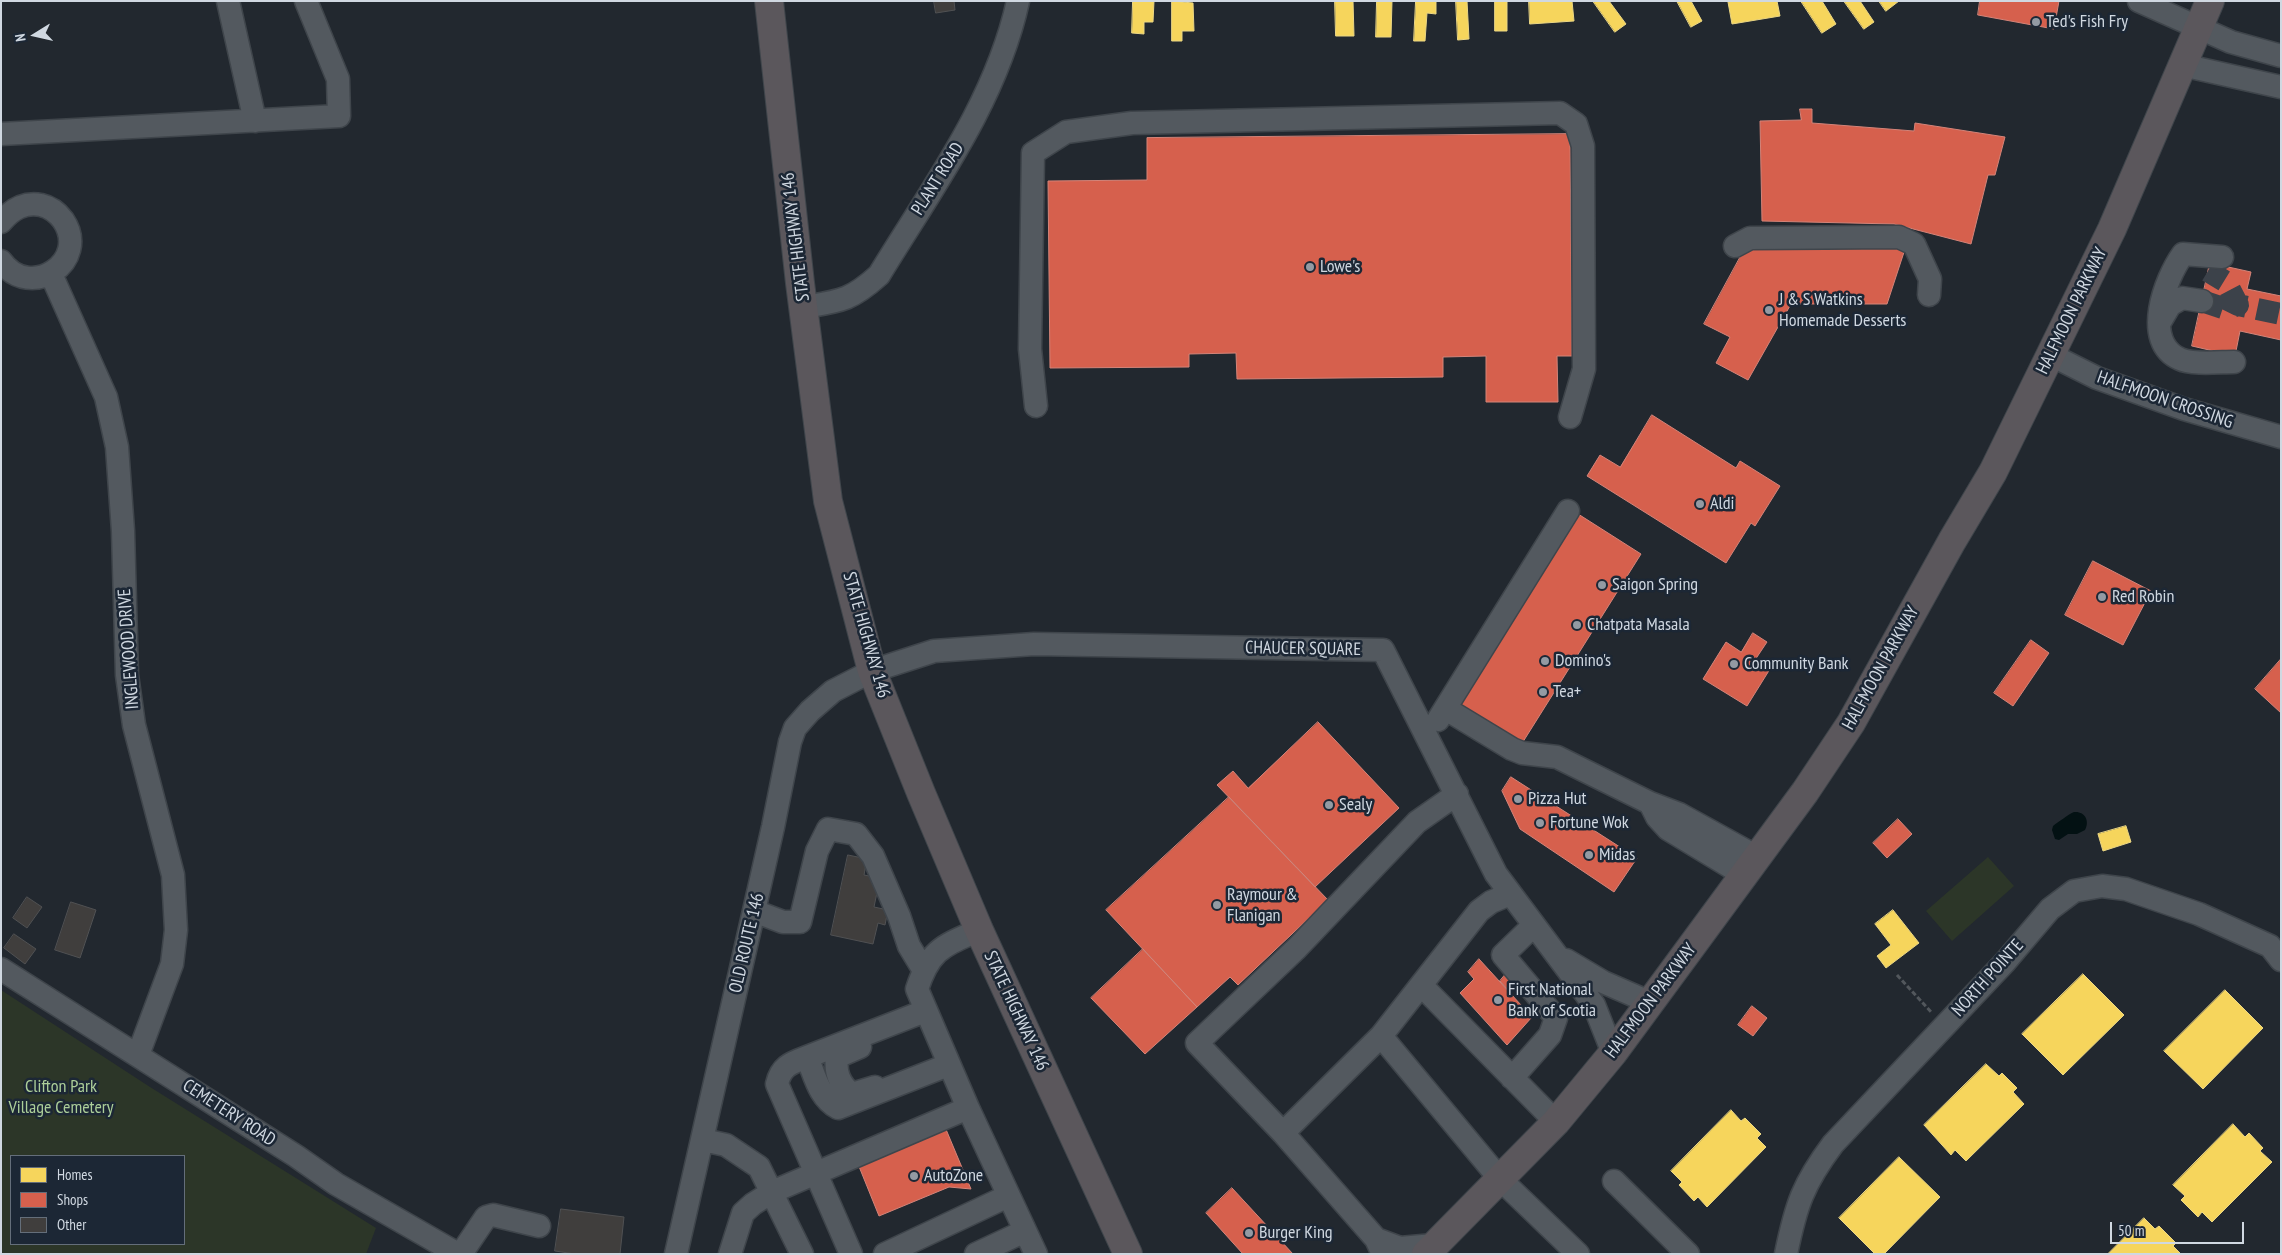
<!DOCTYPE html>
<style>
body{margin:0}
#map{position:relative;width:2282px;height:1255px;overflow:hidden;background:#22282f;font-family:"PT Sans Narrow",sans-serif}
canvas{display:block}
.frame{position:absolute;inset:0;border:2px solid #d0d8e1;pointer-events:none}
.legend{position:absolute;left:10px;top:1155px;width:175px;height:90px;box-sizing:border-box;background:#1c2735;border:1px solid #646e7a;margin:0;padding:6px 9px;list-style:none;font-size:15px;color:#d0d8e1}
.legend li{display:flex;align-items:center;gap:10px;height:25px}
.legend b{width:25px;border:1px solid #646e7a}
.north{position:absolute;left:10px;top:10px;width:50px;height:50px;-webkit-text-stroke:4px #1c2735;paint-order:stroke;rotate:260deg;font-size:14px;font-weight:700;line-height:20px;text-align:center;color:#d0d8e1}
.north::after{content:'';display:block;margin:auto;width:18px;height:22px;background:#d0d8e1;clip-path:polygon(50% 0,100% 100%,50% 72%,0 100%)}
.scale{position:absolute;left:2110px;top:1222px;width:134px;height:22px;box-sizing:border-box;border:2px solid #d0d8e1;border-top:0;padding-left:6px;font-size:15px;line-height:18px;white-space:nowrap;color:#d0d8e1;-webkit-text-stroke:4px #1c2735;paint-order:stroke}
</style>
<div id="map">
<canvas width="2282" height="1255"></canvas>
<div class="frame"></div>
<ul class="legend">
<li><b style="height:14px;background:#f6d55c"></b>Homes</li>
<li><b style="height:14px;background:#d6604d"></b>Shops</li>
<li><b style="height:14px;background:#403e3d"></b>Other</li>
</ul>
<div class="north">N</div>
<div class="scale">50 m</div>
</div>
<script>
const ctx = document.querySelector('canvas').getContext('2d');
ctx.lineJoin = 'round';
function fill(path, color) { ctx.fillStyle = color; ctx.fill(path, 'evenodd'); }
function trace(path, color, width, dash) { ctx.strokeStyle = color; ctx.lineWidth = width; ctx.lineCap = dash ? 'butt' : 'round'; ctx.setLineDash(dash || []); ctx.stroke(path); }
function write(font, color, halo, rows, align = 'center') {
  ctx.font = font + ' "PT Sans Narrow",sans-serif'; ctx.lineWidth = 5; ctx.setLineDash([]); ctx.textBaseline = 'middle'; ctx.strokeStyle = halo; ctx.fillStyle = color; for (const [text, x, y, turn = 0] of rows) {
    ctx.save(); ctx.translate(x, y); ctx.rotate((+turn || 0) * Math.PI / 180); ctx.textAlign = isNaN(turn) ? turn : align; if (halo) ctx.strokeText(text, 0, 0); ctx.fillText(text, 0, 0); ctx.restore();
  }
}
const green = new Path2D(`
 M 1988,857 L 2014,886 L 1952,941 L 1926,911 Z
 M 1,990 L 150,1087 L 376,1228 L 366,1254 L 1,1254 ZM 11,1156 L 184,1156 L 184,1244 L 11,1244 Z`);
const water = new Path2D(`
 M 2074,812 C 2085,811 2090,821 2085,830 L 2077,834 L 2068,834 L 2059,840 L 2055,839 L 2052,830 L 2053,826 C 2057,823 2069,814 2074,812 Z`);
const homes = new Path2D(`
 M 1133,1 L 1154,1 L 1153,22 L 1144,22 L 1144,34 L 1132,33 Z
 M 1172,1 L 1193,3 L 1194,31 L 1182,31 L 1182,41 L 1172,41 Z
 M 1335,1 L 1353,1 L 1354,36 L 1336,36 Z
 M 1377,1 L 1392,1 L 1391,37 L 1376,37 Z
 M 1416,1 L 1436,1 L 1436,14 L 1427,13 L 1425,41 L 1414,41 Z
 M 1456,1 L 1467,1 L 1469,39 L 1458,40 Z
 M 1495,1 L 1507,1 L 1507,31 L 1495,31 Z
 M 1529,1 L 1572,1 L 1574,21 L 1530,24 Z
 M 1593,1 L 1609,1 L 1626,24 L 1615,32 Z
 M 1677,1 L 1691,1 L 1702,21 L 1691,27 Z
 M 1777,1 L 1780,16 L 1732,24 L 1728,2 Z
 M 1801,1 L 1822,1 L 1836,24 L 1822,33 Z
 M 1844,1 L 1860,1 L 1874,22 L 1864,29 Z
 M 1879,1 L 1899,1 L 1886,11 Z
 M 2126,826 L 2131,842 L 2103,851 L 2098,834 Z
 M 1893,910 L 1919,943 L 1886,968 L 1877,956 L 1891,945 L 1875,924 Z
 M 2083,974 L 2124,1015 L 2063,1075 L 2022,1034 Z
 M 2225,990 L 2263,1028 L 2203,1089 L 2164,1051 Z
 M 1986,1064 L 1999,1076 L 2002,1073 L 2017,1088 L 2013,1092 L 2024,1104 L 1966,1161 L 1955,1150 L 1951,1155 L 1924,1125 Z
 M 1731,1110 L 1741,1121 L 1745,1118 L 1761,1134 L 1757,1138 L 1766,1147 L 1707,1207 L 1698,1197 L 1694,1201 L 1679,1185 L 1682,1182 L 1671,1171 Z
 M 2233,1124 L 2245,1137 L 2249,1133 L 2263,1148 L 2260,1151 L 2272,1162 L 2212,1222 L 2202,1212 L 2198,1217 L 2181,1200 L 2185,1196 L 2173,1185 Z
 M 1899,1157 L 1940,1197 L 1884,1254 L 1875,1254 L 1839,1218 Z
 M 2144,1218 L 2155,1229 L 2159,1226 L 2176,1243 L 2173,1246 L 2181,1254 L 2108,1254 Z`);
const shops = new Path2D(`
 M 1980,1 L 2059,1 L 2054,29 L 1978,15 Z
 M 1800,109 L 1812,109 L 1812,123 L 1914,131 L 1915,123 L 2005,137 L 1995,175 L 1988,175 L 1971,244 L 1894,224 L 1762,221 L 1760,121 L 1801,120 Z
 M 1570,134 L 1572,356 L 1557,356 L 1558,402 L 1486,402 L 1486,356 L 1443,357 L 1443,377 L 1237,379 L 1236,353 L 1189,354 L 1189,367 L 1050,368 L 1048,181 L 1147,180 L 1147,138 Z
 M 1748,243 L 1907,243 L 1887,304 L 1791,304 L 1748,380 L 1716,363 L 1730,337 L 1704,324 Z
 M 2210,263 L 2251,272 L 2247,289 L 2281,296 L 2281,340 L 2240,331 L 2235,356 L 2192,346 Z
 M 1652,415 L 1736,468 L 1740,461 L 1780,486 L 1755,526 L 1751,523 L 1726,563 L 1587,476 L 1600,455 L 1620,467 Z
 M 1575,512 L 1641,554 L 1521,745 L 1453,702 Z
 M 2093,561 L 2151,591 L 2123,645 L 2065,615 Z
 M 1753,633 L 1767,642 L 1755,660 L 1770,669 L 1747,706 L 1703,679 L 1726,642 L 1741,652 Z
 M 2031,640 L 2049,653 L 2013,706 L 1994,693 Z
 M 2281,659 L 2281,713 L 2255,689 Z
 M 1318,722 L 1399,808 L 1315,887 L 1217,785 L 1233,771 L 1248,788 Z
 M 1511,777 L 1637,858 L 1614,892 L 1520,829 L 1502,791 Z
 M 1229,797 L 1328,900 L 1238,985 L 1230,977 L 1197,1007 L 1106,910 Z
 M 1898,819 L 1912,834 L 1887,858 L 1873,843 Z
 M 1143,949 L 1197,1007 L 1145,1054 L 1091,998 Z
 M 1479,959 L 1532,1017 L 1507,1045 L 1460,993 L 1474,979 L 1468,972 Z
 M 1516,962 L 1524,972 L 1508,990 L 1500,981 Z
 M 1752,1006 L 1767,1018 L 1753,1036 L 1738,1025 Z
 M 945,1127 L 971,1189 L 949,1187 L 879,1216 L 858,1164 Z
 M 1232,1188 L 1293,1254 L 1243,1254 L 1206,1213 Z`);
const building = new Path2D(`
 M 934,1 L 954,1 L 955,10 L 936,13 Z
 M 848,855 L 867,859 L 864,875 L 880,878 L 874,907 L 888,910 L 885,925 L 878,923 L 873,944 L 831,935 Z
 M 27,897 L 42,907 L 27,928 L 13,918 Z
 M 71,902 L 96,910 L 80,958 L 55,950 Z
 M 14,934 L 36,949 L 25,964 L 4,948 Z
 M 561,1209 L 624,1217 L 620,1254 L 575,1254 L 555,1251 Z`);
const minorTunnel = new Path2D(`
 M 2226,299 L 2238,305 L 2281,314
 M 2202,301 L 2226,309 L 2238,305 L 2226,282 L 2208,271`);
const path = new Path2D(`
 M 1897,975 L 1932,1013`);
const minor = new Path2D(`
 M 228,1 L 255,121
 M 2139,1 L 2231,42 L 2281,56
 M 2182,65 L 2281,87
 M 1,134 L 339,116 L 338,79 L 306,1
 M 1,222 C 12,209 24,202 41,205 C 50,207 57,212 63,220 C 91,261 30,302 1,261
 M 1735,246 L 1750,238 L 1899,237 L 1914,244 L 1930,279 L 1929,295
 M 2222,257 L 2183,254 C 2165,279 2141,342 2180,359 C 2192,365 2220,362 2234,362
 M 51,274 L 106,397 L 117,447 L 123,531 L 127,675 L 134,725 L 173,875 L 176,930 L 172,964 L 138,1055
 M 804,307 C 840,301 850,301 879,275 C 932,188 996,102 1018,1
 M 2160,322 L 2170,305 L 2182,298 L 2202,301
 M 2051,355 L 2097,378 L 2184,409 L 2281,437
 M 1036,406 L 1030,349 L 1033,153 L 1066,132 L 1132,123 L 1560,113 L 1576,124 L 1583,146 L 1584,369 L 1570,417
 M 1446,709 L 1512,749 L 1522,753 L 1557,757 L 1650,803 L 1679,814 L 1757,857
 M 1438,720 L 1568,511
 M 1650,803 L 1657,817 L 1668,829 L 1744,875
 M 1510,894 L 1491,902 L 1479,911 L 1381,1036 L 1500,1179 L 1578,1254
 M 754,911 L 783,922 L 800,922 L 817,851 L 828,829 L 856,834 L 873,856 L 899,916 L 909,946 L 923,969
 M 1566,960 L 1603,982 L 1649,1002
 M 1,969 L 296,1156 L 336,1184 L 458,1254
 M 1421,985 L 1556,1122
 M 925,1011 L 807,1057 C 815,1076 819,1098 838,1108 L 948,1065
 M 1381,1036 L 1283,1133 L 1376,1239 L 1383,1254
 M 860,1047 L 837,1057 C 835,1072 839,1084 852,1094 L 875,1087
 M 807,1057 C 791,1063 781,1066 777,1084 L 851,1254
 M 1512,1078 L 1550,1035 L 1556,1018 L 1503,955 L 1534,925
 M 968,1108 L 917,989 C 930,949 943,946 979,930
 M 1283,1133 L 1197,1043 L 1297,948 L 1417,822 L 1457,794
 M 703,1140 L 726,1145 L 759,1167 L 802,1254
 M 1614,1181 L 1688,1254
 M 1376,1239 L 1400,1248 L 1434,1245
 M 461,1254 L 486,1217 L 493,1215 L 539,1226
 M 676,1254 L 773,827 L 790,742 L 795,728 L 810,711 L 833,691 L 872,671 L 934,651 L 1034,644 L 1383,650 L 1496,874 L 1594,1005 L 1613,1053
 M 730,1254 L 743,1213 L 753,1204 L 772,1192 L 968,1108 L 1036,1254
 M 885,1254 L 1008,1196
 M 976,1254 L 1025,1231
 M 1786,1254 C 1796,1205 1803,1184 1833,1144 L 2005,962 L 2050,909 L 2074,891 L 2102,886 L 2126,889 L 2199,914 L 2270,946 L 2281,960`);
const major = new Path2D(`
 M 769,1 L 800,283 L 828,501 L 872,671 L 921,793 L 979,930 L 1128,1254
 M 1426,1254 L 1556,1122 L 1613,1053 L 1805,792 L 1851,723 L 1952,541 L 1993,472 L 2112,229 L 2210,1`);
const markers = [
 [2036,22,5,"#939aa3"],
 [1310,267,5,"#939aa3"],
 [1769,310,5,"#939aa3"],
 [1700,504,5,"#939aa3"],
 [1602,585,5,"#939aa3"],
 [2102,597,5,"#939aa3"],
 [1577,625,5,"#939aa3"],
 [1545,661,5,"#939aa3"],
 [1734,664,5,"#939aa3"],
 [1543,692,5,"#939aa3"],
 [1518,799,5,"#939aa3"],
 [1329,805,5,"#939aa3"],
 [1540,823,5,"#939aa3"],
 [1589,855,5,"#939aa3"],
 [1217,905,5,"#939aa3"],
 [1498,1000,5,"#939aa3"],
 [914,1176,5,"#939aa3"],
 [1249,1233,5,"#939aa3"]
];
const poiNames = [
 ["Ted's Fish Fry",2046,22],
 ["Lowe's",1320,267],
 ["J & S Watkins",1779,300],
 ["Homemade Desserts",1779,321],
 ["Aldi",1710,504],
 ["Saigon Spring",1612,585],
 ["Red Robin",2112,597],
 ["Chatpata Masala",1587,625],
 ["Domino's",1555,661],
 ["Community Bank",1744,664],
 ["Tea+",1553,692],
 ["Pizza Hut",1528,799],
 ["Sealy",1339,805],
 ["Fortune Wok",1550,823],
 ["Midas",1599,855],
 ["Raymour &",1227,895],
 ["Flanigan",1227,916],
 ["First National",1508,990],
 ["Bank of Scotia",1508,1011],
 ["AutoZone",924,1176],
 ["Burger King",1259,1233]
];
const streetNames = [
 ["PLANT ROAD",938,179,-58],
 ["STATE HIGHWAY 146",796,237,-97],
 ["HALFMOON PARKWAY",2072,311,-64],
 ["HALFMOON CROSSING",2165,400,19],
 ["STATE HIGHWAY 146",866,635,74],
 ["INGLEWOOD DRIVE",129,649,-94],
 ["CHAUCER SQUARE",1303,649,1],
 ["HALFMOON PARKWAY",1881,668,-61],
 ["OLD ROUTE 146",747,943,-77],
 ["NORTH POINTE",1988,978,-48],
 ["HALFMOON PARKWAY",1651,1001,-53],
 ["STATE HIGHWAY 146",1016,1011,65],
 ["CEMETERY ROAD",229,1113,33]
];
const parkNames = [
 ["Clifton Park",61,1087],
 ["Village Cemetery",61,1108]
];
fill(green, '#2c3628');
fill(water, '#031113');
fill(homes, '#f6d55c');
trace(homes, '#ebd684', 1);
fill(shops, '#d6604d');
trace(shops, '#d48479', 1);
fill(building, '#403e3d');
trace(building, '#505153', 1);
trace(minorTunnel, '#3c424a', 22, [22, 11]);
trace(minor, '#3f454b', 25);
trace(major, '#3f454b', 30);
trace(path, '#52575c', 3, [5, 2.5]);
trace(minor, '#53595f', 22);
trace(major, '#5b575c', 28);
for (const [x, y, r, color] of markers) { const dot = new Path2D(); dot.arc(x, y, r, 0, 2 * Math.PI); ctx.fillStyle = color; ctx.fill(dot); trace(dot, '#1c2735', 2); }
write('18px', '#d0d8e1', '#1c2735', poiNames, 'left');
write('18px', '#d0d8e1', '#1c2735', streetNames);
write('18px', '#acce99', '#1c2735', parkNames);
</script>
